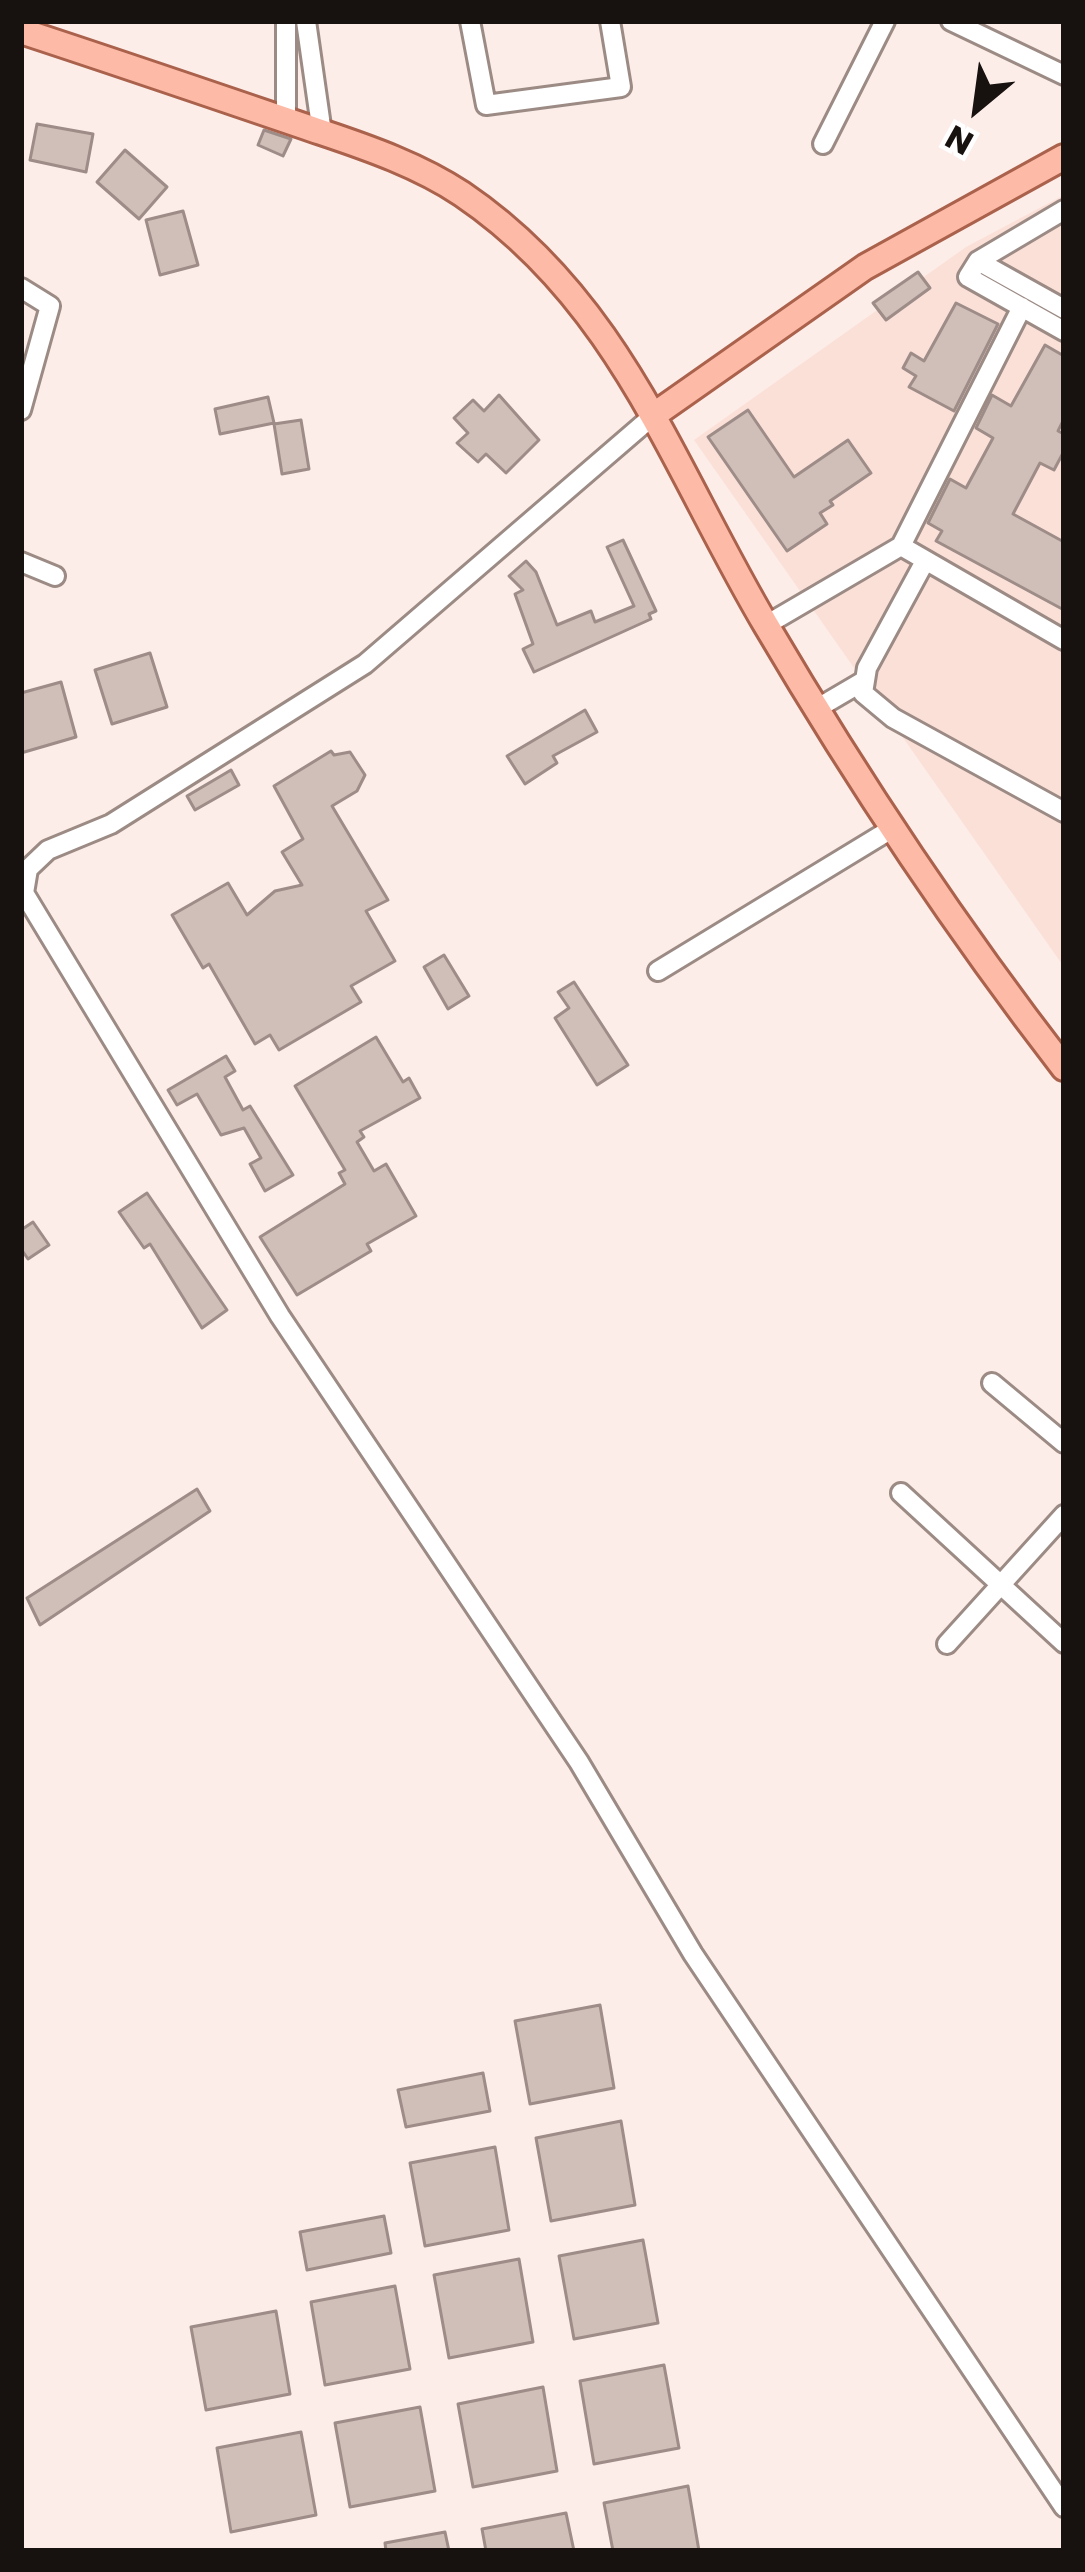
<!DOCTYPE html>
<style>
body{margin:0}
#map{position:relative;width:1085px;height:2572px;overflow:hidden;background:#fcede9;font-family:Poppins,sans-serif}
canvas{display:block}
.frame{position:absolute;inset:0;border:24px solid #17110f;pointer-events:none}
.north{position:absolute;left:917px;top:48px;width:120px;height:120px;-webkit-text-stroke:9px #fff;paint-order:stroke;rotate:209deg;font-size:33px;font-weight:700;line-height:48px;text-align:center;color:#17110f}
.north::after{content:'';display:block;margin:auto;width:42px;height:54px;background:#17110f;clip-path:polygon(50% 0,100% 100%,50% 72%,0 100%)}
</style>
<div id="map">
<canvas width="1085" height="2572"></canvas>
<div class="frame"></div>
<div class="north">N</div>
</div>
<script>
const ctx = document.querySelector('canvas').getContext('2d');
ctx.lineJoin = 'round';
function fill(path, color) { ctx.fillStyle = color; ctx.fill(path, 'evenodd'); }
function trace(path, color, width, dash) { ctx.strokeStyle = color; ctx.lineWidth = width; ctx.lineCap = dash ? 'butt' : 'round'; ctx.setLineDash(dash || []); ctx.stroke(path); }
const built = new Path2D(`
 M 1064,195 L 1064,967 L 694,440 L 966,247 Z`);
const building = new Path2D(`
 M 37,124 L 93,134 L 86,172 L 30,160 Z
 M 264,130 L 291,139 L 283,156 L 258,145 Z
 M 125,150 L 167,187 L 139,219 L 97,182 Z
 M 183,211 L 198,265 L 160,275 L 146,220 Z
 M 918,272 L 930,288 L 886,320 L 873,303 Z
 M 956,303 L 998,324 L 954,411 L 909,387 L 916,376 L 903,368 L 911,353 L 924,361 Z
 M 1045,345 L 1064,356 L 1064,419 L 1058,431 L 1064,434 L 1064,451 L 1054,470 L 1040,463 L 1013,514 L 1064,542 L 1064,610 L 936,541 L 942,531 L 928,523 L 950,479 L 966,488 L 993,438 L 976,428 L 992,395 L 1011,406 Z
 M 499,395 L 539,440 L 506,473 L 486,454 L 478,462 L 457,443 L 468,433 L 454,418 L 473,400 L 484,411 Z
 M 268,397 L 274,423 L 220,434 L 215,409 Z
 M 748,410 L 794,477 L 848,440 L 871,473 L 830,501 L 833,505 L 820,513 L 827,524 L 787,551 L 708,437 Z
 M 301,420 L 309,469 L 282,474 L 274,424 Z
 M 623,540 L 656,611 L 649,614 L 651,619 L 534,672 L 523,649 L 533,644 L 515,594 L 523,590 L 509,576 L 526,561 L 536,572 L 557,625 L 591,611 L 595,622 L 634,606 L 607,547 Z
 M 150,653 L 167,707 L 112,724 L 95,670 Z
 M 61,682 L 76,737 L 21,753 L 21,693 Z
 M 585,710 L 597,732 L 553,756 L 557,763 L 525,784 L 507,756 Z
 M 331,751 L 334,755 L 350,752 L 365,775 L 357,791 L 332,806 L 388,900 L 366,911 L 395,961 L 351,986 L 361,1002 L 279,1050 L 270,1035 L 255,1044 L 209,964 L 203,968 L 172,915 L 228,883 L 247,915 L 275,891 L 302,885 L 282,852 L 303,839 L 274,786 Z
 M 231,770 L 239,785 L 195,810 L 187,796 Z
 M 444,955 L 469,996 L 448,1009 L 424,967 Z
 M 574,982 L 628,1065 L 597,1085 L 555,1018 L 569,1008 L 558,992 Z
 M 376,1037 L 403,1082 L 409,1078 L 420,1098 L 360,1131 L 364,1137 L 357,1142 L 374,1171 L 386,1164 L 416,1216 L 367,1244 L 371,1251 L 297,1295 L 260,1237 L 345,1184 L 339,1173 L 345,1170 L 295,1086 Z
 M 226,1056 L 235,1071 L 225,1077 L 243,1110 L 250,1106 L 293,1175 L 265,1191 L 250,1164 L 261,1158 L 244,1128 L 221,1135 L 197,1094 L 177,1105 L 168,1090 Z
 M 147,1193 L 227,1310 L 202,1328 L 150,1244 L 144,1248 L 119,1212 Z
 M 33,1222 L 49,1245 L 28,1259 L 21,1249 L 21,1230 Z
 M 197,1489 L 210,1511 L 40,1625 L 27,1598 Z
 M 600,2005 L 614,2088 L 530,2104 L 515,2021 Z
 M 483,2073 L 490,2111 L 406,2127 L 398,2090 Z
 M 621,2121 L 635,2205 L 551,2221 L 536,2138 Z
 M 495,2147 L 509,2230 L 425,2246 L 410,2163 Z
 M 384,2216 L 391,2253 L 307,2270 L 300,2232 Z
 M 643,2240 L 658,2323 L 574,2339 L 559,2256 Z
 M 519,2259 L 533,2342 L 449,2358 L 434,2275 Z
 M 395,2286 L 410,2369 L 325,2385 L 311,2302 Z
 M 276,2311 L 290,2394 L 206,2410 L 191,2327 Z
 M 664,2365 L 679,2448 L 594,2464 L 580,2381 Z
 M 543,2387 L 557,2471 L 473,2487 L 458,2404 Z
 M 420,2407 L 435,2491 L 350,2507 L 335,2423 Z
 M 301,2432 L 316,2515 L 231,2532 L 217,2448 Z
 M 688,2486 L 699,2551 L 613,2551 L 604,2503 Z
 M 566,2513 L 574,2551 L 486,2551 L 482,2529 Z
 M 445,2532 L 449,2551 L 386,2551 L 385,2543 Z`);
const minor = new Path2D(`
 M 306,21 L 322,133
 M 470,21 L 486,105 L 621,87 L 610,21
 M 951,21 L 1064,75
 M 286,119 L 286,21
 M 823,144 L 885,21
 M 1064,210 L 978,261 L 968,277 L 1064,331
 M 978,261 L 1064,309
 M 21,288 L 50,306 L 21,410
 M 1022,307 L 901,546 L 1064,640
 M 654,415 L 365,664 L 111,824 L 48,850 L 28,869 L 24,893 L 280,1316 L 579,1762 L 693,1954 L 1064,2507
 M 21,562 L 55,576
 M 924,563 L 867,668 L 863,693 L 893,718 L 1064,812
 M 766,625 L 901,546
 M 816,709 L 862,682
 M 658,971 L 893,828
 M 992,1383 L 1064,1443
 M 901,1493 L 1064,1643
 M 947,1644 L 1064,1515`);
const major = new Path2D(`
 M 21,31 C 122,64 221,98 321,132 C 369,148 420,166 462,194 C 620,301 673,468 766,625 C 856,778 955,927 1064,1068
 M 654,415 L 865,267 L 1064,157`);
fill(built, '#fbe0d8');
fill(building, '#d0beb8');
trace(building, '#9d8c87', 3);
trace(minor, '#9c8b85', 24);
trace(major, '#ab624c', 30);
trace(minor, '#fff', 18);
trace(major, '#fdbba7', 24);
</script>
